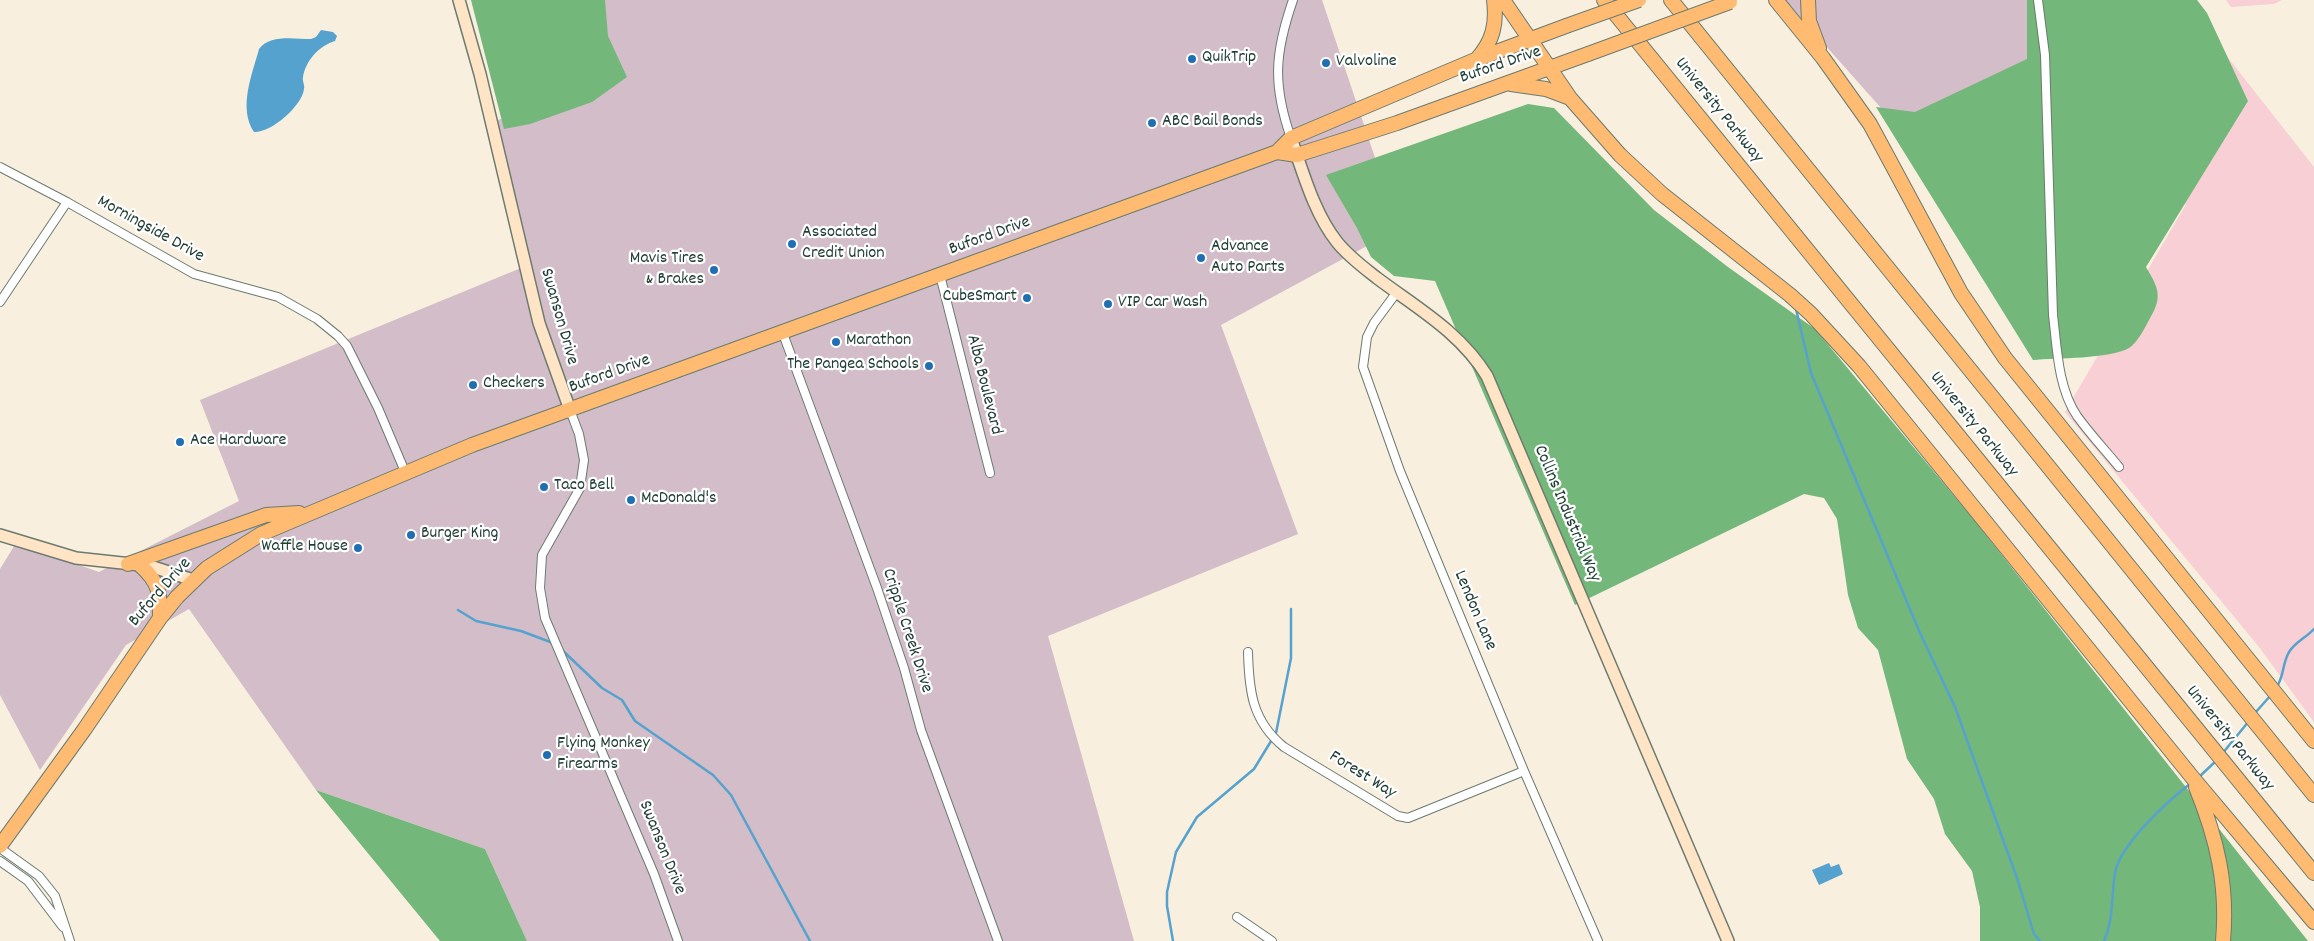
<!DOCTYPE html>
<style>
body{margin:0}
canvas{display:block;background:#f8efdf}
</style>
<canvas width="2314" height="941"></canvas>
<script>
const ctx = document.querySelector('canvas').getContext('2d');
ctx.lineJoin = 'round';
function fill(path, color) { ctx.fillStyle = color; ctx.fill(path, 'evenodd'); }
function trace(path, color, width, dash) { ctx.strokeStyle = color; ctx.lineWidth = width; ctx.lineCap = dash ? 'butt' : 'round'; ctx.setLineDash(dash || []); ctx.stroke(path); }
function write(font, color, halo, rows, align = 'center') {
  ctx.font = font + ' Dekko,sans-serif'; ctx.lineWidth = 4.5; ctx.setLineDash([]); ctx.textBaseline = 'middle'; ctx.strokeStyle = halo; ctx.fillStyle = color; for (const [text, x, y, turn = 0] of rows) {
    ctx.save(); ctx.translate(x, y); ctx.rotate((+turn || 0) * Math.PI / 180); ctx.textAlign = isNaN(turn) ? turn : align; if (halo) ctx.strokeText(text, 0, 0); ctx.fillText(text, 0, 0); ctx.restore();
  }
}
const built = new Path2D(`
 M 2226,0 L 2282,0 L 2274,4 L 2231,7 Z
 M 2203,26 L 2314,167 L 2314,722 L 2259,647 L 2065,412 L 2185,206 Z`);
const industrial = new Path2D(`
 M 582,0 L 1322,0 L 1400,232 L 1389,234 L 1221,325 L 1298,534 L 1048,636 L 1134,941 L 527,941 L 485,849 L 316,790 L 189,609 L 126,645 L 40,770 L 0,695 L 0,569 L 16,543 L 99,572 L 239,501 L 200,400 L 521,268 L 489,123 L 606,84 Z
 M 1785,0 L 2032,0 L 2040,60 L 1905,135 Z`);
const forest = new Path2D(`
 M 471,0 L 605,0 L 608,36 L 627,77 L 592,102 L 530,124 L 504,129 Z
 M 2027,0 L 2197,0 L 2207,13 L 2248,101 L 2146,267 C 2159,289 2163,297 2149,320 C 2145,328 2137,343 2129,348 C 2110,359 2055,358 2033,360 L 1876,107 L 1915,112 L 2027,59 Z
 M 1528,104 L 1554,108 L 1654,210 L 1728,267 L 1815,329 L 1970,515 L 2308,941 L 1980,941 L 1980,907 L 1972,871 L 1945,834 L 1934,799 L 1907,759 L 1878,650 L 1858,628 L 1848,595 L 1837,519 L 1824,498 L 1804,494 L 1575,605 L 1435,281 L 1394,276 L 1371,257 L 1357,228 L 1326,175 Z
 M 316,790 L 485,849 L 527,941 L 440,941 Z`);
const water = new Path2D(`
 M 321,30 L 333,32 L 337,36 L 335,41 C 319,46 306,60 303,77 C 302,81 305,85 304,89 C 302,106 271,133 254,132 C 238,108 252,75 259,49 C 270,34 294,39 311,39 L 316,37 Z
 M 1829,863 L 1831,867 L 1839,864 L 1843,874 L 1819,885 L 1812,870 Z`);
const stream = new Path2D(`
 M 1796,309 L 1811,373 L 1920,633 L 1955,707 L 2018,881 L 2034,934 L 2040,941
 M 458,610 L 476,621 L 521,631 L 553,643
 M 561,649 L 602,688 L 622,700 L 635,721 L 713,775 L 731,795 L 810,941
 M 2276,688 C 2284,677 2282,666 2288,654 C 2293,643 2306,638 2314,629
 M 2255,713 L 2271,695
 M 2222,754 L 2249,721
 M 2199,777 L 2217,760
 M 1173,941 L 1167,906 L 1167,892 L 1176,852 L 1197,817 L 1254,769 L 1276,733 L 1291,658 L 1291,609
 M 2104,941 C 2114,919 2111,897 2115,873 C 2120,844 2168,801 2191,783`);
const street = new Path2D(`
 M 2038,0 L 2045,55 L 2053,315 C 2057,348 2058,388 2077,416 C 2090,434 2105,450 2119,467
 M 1291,138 C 1272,84 1275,52 1293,0
 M 0,167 L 67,202 L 194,274 L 278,297 L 317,319 L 338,336 L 347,346 L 378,408 L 406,474
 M 940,275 L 990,473
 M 1397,292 L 1374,323 L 1367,337 L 1363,367 L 1400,471 L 1524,771 L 1598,941
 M 0,302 L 67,202
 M 782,331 L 877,588 L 904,668 L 921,730 L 998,941
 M 570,410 L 579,434 L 584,460 L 580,488 L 542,555 L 540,588 L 545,618 L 654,874 L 678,941
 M 1248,652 C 1249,691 1252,721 1284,747 L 1398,816 L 1408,818 L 1524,771
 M 0,848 L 39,876 L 55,896 L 70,941
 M 0,861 L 28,881 L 63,927
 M 1237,917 L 1272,941`);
const secondary = new Path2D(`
 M 459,0 L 480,74 L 539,323 L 570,410
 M 1291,138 C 1303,172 1314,213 1337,242 C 1348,256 1363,267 1377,278 C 1417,308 1460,332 1487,376 L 1728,941
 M 0,535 L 76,558 L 150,566 L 193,580`);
const highway = new Path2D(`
 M 1503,0 L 1570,98 L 1620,155 L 1662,194 L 1790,295 L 1811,314 L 1859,366 L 2192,777 L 2314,922
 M 1604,0 L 2314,873
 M 1671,0 L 2314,795
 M 1776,0 L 1823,58 L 1870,124 L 1961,293 L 2005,358 L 2314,741
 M 1808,0 L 1809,21 L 1819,48
 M 1477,59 C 1493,41 1497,24 1494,0
 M 1511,84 L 1546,89 L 1570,98
 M 1277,152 L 1297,155 L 1397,123 L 1588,54
 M 128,564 L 266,515 L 299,513
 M 140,565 C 160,583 160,593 160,618
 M 2196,787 C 2217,839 2228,885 2223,941
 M 0,846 L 84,730 L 160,618 L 177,597 L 207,568 L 261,534 L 472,445 L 1277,152 L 1291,138 L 1475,60 L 1566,26`);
const highwayBridge = new Path2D(`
 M 1566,26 L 1639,0
 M 1588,54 L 1730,2`);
const markers = [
 [1192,59,5,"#1f6fb2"],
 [1326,63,5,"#1f6fb2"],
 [1152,123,5,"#1f6fb2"],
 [792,244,5,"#1f6fb2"],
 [1201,258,5,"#1f6fb2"],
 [714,270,5,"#1f6fb2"],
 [1027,298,5,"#1f6fb2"],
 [1108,304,5,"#1f6fb2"],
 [836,342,5,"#1f6fb2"],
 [929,366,5,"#1f6fb2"],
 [473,385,5,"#1f6fb2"],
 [180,442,5,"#1f6fb2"],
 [544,487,5,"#1f6fb2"],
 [631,500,5,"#1f6fb2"],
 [411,535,5,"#1f6fb2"],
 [358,548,5,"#1f6fb2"],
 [547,755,5,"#1f6fb2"]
];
const poiNames = [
 ["QuikTrip",1202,59],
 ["Valvoline",1336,63],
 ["ABC Bail Bonds",1162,123],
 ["Associated",802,234],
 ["Credit Union",802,255],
 ["Advance",1211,248],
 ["Auto Parts",1211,269],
 ["Mavis Tires",704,260,"right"],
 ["& Brakes",704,281,"right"],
 ["CubeSmart",1017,298,"right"],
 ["VIP Car Wash",1118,304],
 ["Marathon",846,342],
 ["The Pangea Schools",919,366,"right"],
 ["Checkers",483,385],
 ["Ace Hardware",190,442],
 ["Taco Bell",554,487],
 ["McDonald's",641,500],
 ["Burger King",421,535],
 ["Waffle House",348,548,"right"],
 ["Flying Monkey",557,745],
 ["Firearms",557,766]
];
const streetNames = [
 ["Buford Drive",1501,66,-19],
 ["University Parkway",1718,111,51],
 ["Morningside Drive",150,230,29],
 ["Buford Drive",990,237,-20],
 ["Swanson Drive",558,317,74],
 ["Buford Drive",610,375,-20],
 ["Alba Boulevard",983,385,76],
 ["University Parkway",1973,425,51],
 ["Collins Industrial Way",1566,514,67],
 ["Buford Drive",161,593,-49],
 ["Lendon Lane",1474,611,67],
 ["Cripple Creek Drive",906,631,72],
 ["University Parkway",2229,739,51],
 ["Forest Way",1362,776,32],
 ["Swanson Drive",661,848,68]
];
fill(built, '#f7cfd4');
fill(industrial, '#d2bdc8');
fill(forest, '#74b77a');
fill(water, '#56a2cf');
trace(stream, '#56a2cf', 2.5);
trace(street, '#6b7b70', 10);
trace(secondary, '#6b7b70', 14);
trace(highway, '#6b7b70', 16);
trace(street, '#fff', 8);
trace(secondary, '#ffe4c6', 11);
trace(highway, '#febb71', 14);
trace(highwayBridge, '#6b7b70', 16, []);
trace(highwayBridge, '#febb71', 14);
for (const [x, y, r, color] of markers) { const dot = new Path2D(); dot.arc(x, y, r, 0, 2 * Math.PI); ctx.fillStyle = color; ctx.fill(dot); trace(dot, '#fff', 2); }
write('18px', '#1f3d34', '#fff', poiNames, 'left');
write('18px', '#1f3d34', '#fff', streetNames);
</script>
